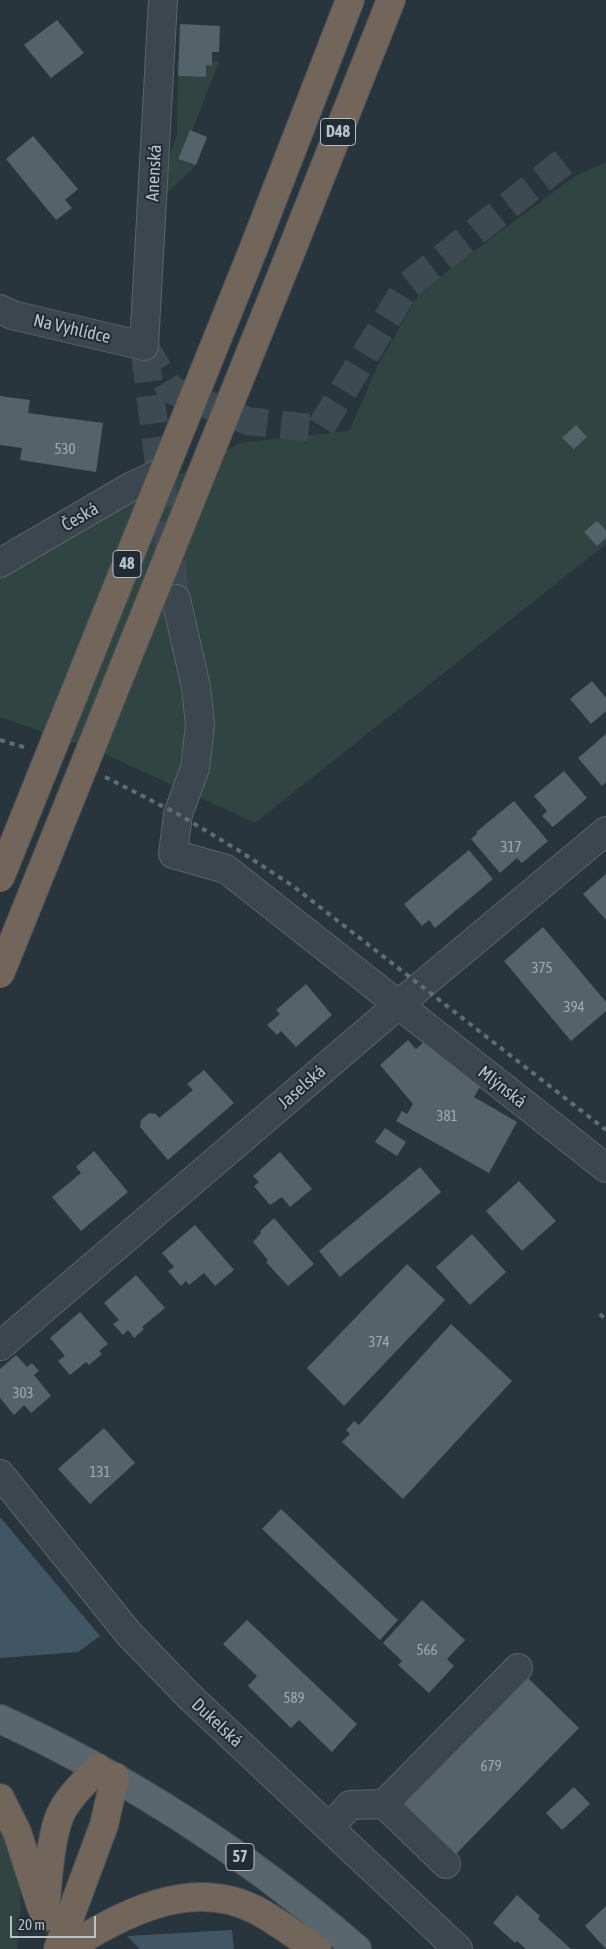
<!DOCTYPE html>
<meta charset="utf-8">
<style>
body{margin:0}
#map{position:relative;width:606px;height:1949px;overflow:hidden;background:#28353d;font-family:"Asap Condensed",sans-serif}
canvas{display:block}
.scale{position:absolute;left:10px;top:1916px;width:86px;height:22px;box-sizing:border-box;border:2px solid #b8c1c8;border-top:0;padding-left:6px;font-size:15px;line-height:18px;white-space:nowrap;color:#b8c1c8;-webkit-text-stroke:4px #212b33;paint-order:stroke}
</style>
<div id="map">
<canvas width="606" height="1949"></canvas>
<div class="scale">20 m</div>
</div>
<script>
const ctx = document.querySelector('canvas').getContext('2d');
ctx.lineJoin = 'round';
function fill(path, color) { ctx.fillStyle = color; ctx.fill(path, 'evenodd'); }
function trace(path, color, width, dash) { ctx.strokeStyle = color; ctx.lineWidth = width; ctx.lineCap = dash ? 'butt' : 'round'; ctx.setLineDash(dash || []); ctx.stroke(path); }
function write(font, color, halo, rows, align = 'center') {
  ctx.font = font + ' "Asap Condensed",sans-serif'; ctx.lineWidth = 4; ctx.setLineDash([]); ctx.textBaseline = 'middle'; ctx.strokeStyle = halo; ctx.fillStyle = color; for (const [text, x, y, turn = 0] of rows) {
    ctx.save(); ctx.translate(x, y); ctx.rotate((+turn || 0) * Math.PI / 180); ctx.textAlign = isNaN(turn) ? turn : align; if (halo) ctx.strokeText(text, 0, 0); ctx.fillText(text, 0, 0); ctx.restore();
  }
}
const green = new Path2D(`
 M 212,61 L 219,61 L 192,131 L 190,130 L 178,158 L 196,165 L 167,193 L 170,155 L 177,135 L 178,76 L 205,77 L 206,65 L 212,66 Z
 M 606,162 L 606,544 L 255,823 L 98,751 L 0,717 L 0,577 L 126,502 L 240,443 L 349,431 L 379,363 L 421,291 L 575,176 Z
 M 0,1821 L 17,1863 L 21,1906 L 17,1949 L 0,1949 Z`);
const water = new Path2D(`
 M 0,1517 L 100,1636 L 78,1652 L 0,1658 Z
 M 232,1930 L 234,1949 L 140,1949 L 127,1936 Z`);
const building = new Path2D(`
 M 57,20 L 84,53 L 51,78 L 24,45 Z
 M 180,24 L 220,26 L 219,52 L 212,52 L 212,66 L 206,65 L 206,77 L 178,76 Z
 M 190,130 L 207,137 L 196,165 L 178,159 Z
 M 33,136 L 78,189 L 65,200 L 72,208 L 56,220 L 6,159 Z
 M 0,396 L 30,400 L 28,413 L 103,423 L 96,472 L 20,460 L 22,448 L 0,445 Z
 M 576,425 L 587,437 L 574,449 L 562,438 Z
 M 597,521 L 606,530 L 606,538 L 597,546 L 584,532 Z
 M 592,681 L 606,698 L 606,711 L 591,724 L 570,699 Z
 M 606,734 L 606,782 L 602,786 L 578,758 Z
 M 564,771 L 587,798 L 553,827 L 542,816 L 547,811 L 534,796 Z
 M 514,801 L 548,841 L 522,863 L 517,858 L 500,873 L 471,839 L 477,834 L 476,832 Z
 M 469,850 L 493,879 L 435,928 L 429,920 L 422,926 L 404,904 Z
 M 606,874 L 606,920 L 583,894 Z
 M 543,927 L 606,1002 L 606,1011 L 571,1041 L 504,961 Z
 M 306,984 L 332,1015 L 296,1047 L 281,1031 L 277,1035 L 267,1025 L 280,1014 L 276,1010 Z
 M 408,1040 L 416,1049 L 425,1041 L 480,1087 L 474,1097 L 517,1122 L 489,1173 L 396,1121 L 402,1111 L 407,1114 L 413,1104 L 380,1065 Z
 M 204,1070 L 234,1103 L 168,1160 L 140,1127 L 141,1120 L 149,1113 L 156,1114 L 159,1118 L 193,1090 L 187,1084 Z
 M 385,1128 L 406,1142 L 397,1156 L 375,1142 Z
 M 94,1151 L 128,1192 L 81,1231 L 52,1197 L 81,1173 L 76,1167 Z
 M 280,1152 L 312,1189 L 290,1207 L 282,1197 L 270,1205 L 254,1186 L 259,1182 L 253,1176 Z
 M 420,1167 L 441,1192 L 340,1277 L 319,1251 Z
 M 519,1181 L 556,1221 L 522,1251 L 486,1211 Z
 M 274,1218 L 314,1264 L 288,1286 L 266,1262 L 268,1260 L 253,1242 L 261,1233 L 260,1231 Z
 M 195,1225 L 234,1270 L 215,1286 L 204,1273 L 189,1285 L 186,1281 L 181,1286 L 168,1271 L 174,1267 L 162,1253 Z
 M 472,1234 L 506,1272 L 470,1305 L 436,1267 Z
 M 407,1264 L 445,1300 L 344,1406 L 307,1368 Z
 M 136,1275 L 165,1308 L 142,1327 L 144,1329 L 134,1338 L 128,1330 L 123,1335 L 113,1324 L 119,1320 L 104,1303 Z
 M 80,1312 L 108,1344 L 99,1351 L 102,1354 L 89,1365 L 86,1362 L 70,1375 L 58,1361 L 65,1356 L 50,1338 Z
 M 451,1324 L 512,1381 L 403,1499 L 342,1442 L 350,1434 L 346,1430 L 354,1421 L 359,1425 Z
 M 16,1355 L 27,1367 L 32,1363 L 39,1371 L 34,1375 L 51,1396 L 31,1413 L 24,1405 L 14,1415 L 0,1398 L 0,1369 Z
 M 104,1428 L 135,1463 L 90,1504 L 58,1469 Z
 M 281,1509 L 398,1620 L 380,1640 L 262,1529 Z
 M 422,1600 L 465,1640 L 447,1659 L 454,1666 L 429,1693 L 398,1665 L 402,1661 L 383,1643 Z
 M 247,1620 L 357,1724 L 332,1752 L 299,1720 L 291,1728 L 248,1686 L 257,1676 L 223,1644 Z
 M 527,1677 L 579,1728 L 455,1855 L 403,1804 Z
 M 574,1787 L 590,1804 L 562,1830 L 546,1813 Z
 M 517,1895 L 540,1916 L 538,1919 L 571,1949 L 526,1949 L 517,1941 L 515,1943 L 493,1923 Z
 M 606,1906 L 606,1949 L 585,1926 Z`);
const minorTunnel = new Path2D(`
 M 144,346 L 171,390 L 248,421 L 320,429 L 407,286 L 571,156
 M 145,354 L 176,599`);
const minor = new Path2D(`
 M 0,309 L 12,315 L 144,346 L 163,0
 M 0,563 L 132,486 L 160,473
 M 176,599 L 196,687 L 200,725 L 195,768 L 178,814 L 173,854 L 226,869 L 606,1168
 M 0,1346 L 398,1005 L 606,831
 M 0,1474 L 129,1634 L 190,1697 L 458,1949
 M 384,1804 L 518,1668
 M 329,1828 L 350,1805 L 384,1804 L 446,1864`);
const major = new Path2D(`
 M 0,1719 C 129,1778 249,1856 357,1949`);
const highway = new Path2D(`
 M 253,250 L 350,0
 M 286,264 L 391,0
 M 0,1798 L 17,1832 L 41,1906
 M 44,1917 C 48,1888 49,1834 63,1809 C 72,1793 86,1781 98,1768
 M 58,1949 L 104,1825 L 115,1777
 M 66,1949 C 121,1915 190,1876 256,1910 C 277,1921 297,1937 317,1949`);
const rail = new Path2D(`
 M 0,740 L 27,748
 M 105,777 L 178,814 L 238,850 L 293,886 L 606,1130
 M 600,1314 L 606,1320`);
const highwayBridge = new Path2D(`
 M 0,878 L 253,250
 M 0,974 L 286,264`);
const numberNames = [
 ["530",65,449],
 ["317",511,847],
 ["375",542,968],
 ["394",574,1007],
 ["381",447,1116],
 ["374",379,1342],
 ["303",23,1393],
 ["131",100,1472],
 ["566",427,1650],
 ["589",294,1698],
 ["679",491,1766]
];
const shields = [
 [338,132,35],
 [127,564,28],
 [240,1857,28]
];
const shieldNames = [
 ["D48",338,132],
 ["48",127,564],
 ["57",240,1857]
];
const streetNames = [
 ["Anenská",154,173,-87],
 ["Na Vyhlídce",72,329,13],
 ["Česká",80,517,-30],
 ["Jaselská",302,1087,-41],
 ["Mlýnská",502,1087,38],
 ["Dukelská",217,1723,43]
];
fill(green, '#304541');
fill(water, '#405664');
fill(building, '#54626a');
trace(minorTunnel, '#3e4a52', 28, [28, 14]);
trace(minor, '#5a646b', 30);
trace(major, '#48525a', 30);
trace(highway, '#475158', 30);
trace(minor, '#3c464e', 28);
trace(major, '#5a666d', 28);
trace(highway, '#72655a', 28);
trace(rail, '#616d76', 4, [5, 5]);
trace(highwayBridge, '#475158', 30, []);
trace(highwayBridge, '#72655a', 28);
write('15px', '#9fa9b0', null, numberNames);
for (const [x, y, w] of shields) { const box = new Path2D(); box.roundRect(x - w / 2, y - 13.5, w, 27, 4); ctx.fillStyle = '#212b33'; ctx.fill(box); trace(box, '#b8c1c8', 1); }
write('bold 16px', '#b8c1c8', null, shieldNames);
write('18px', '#b8c1c8', '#212b33', streetNames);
</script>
